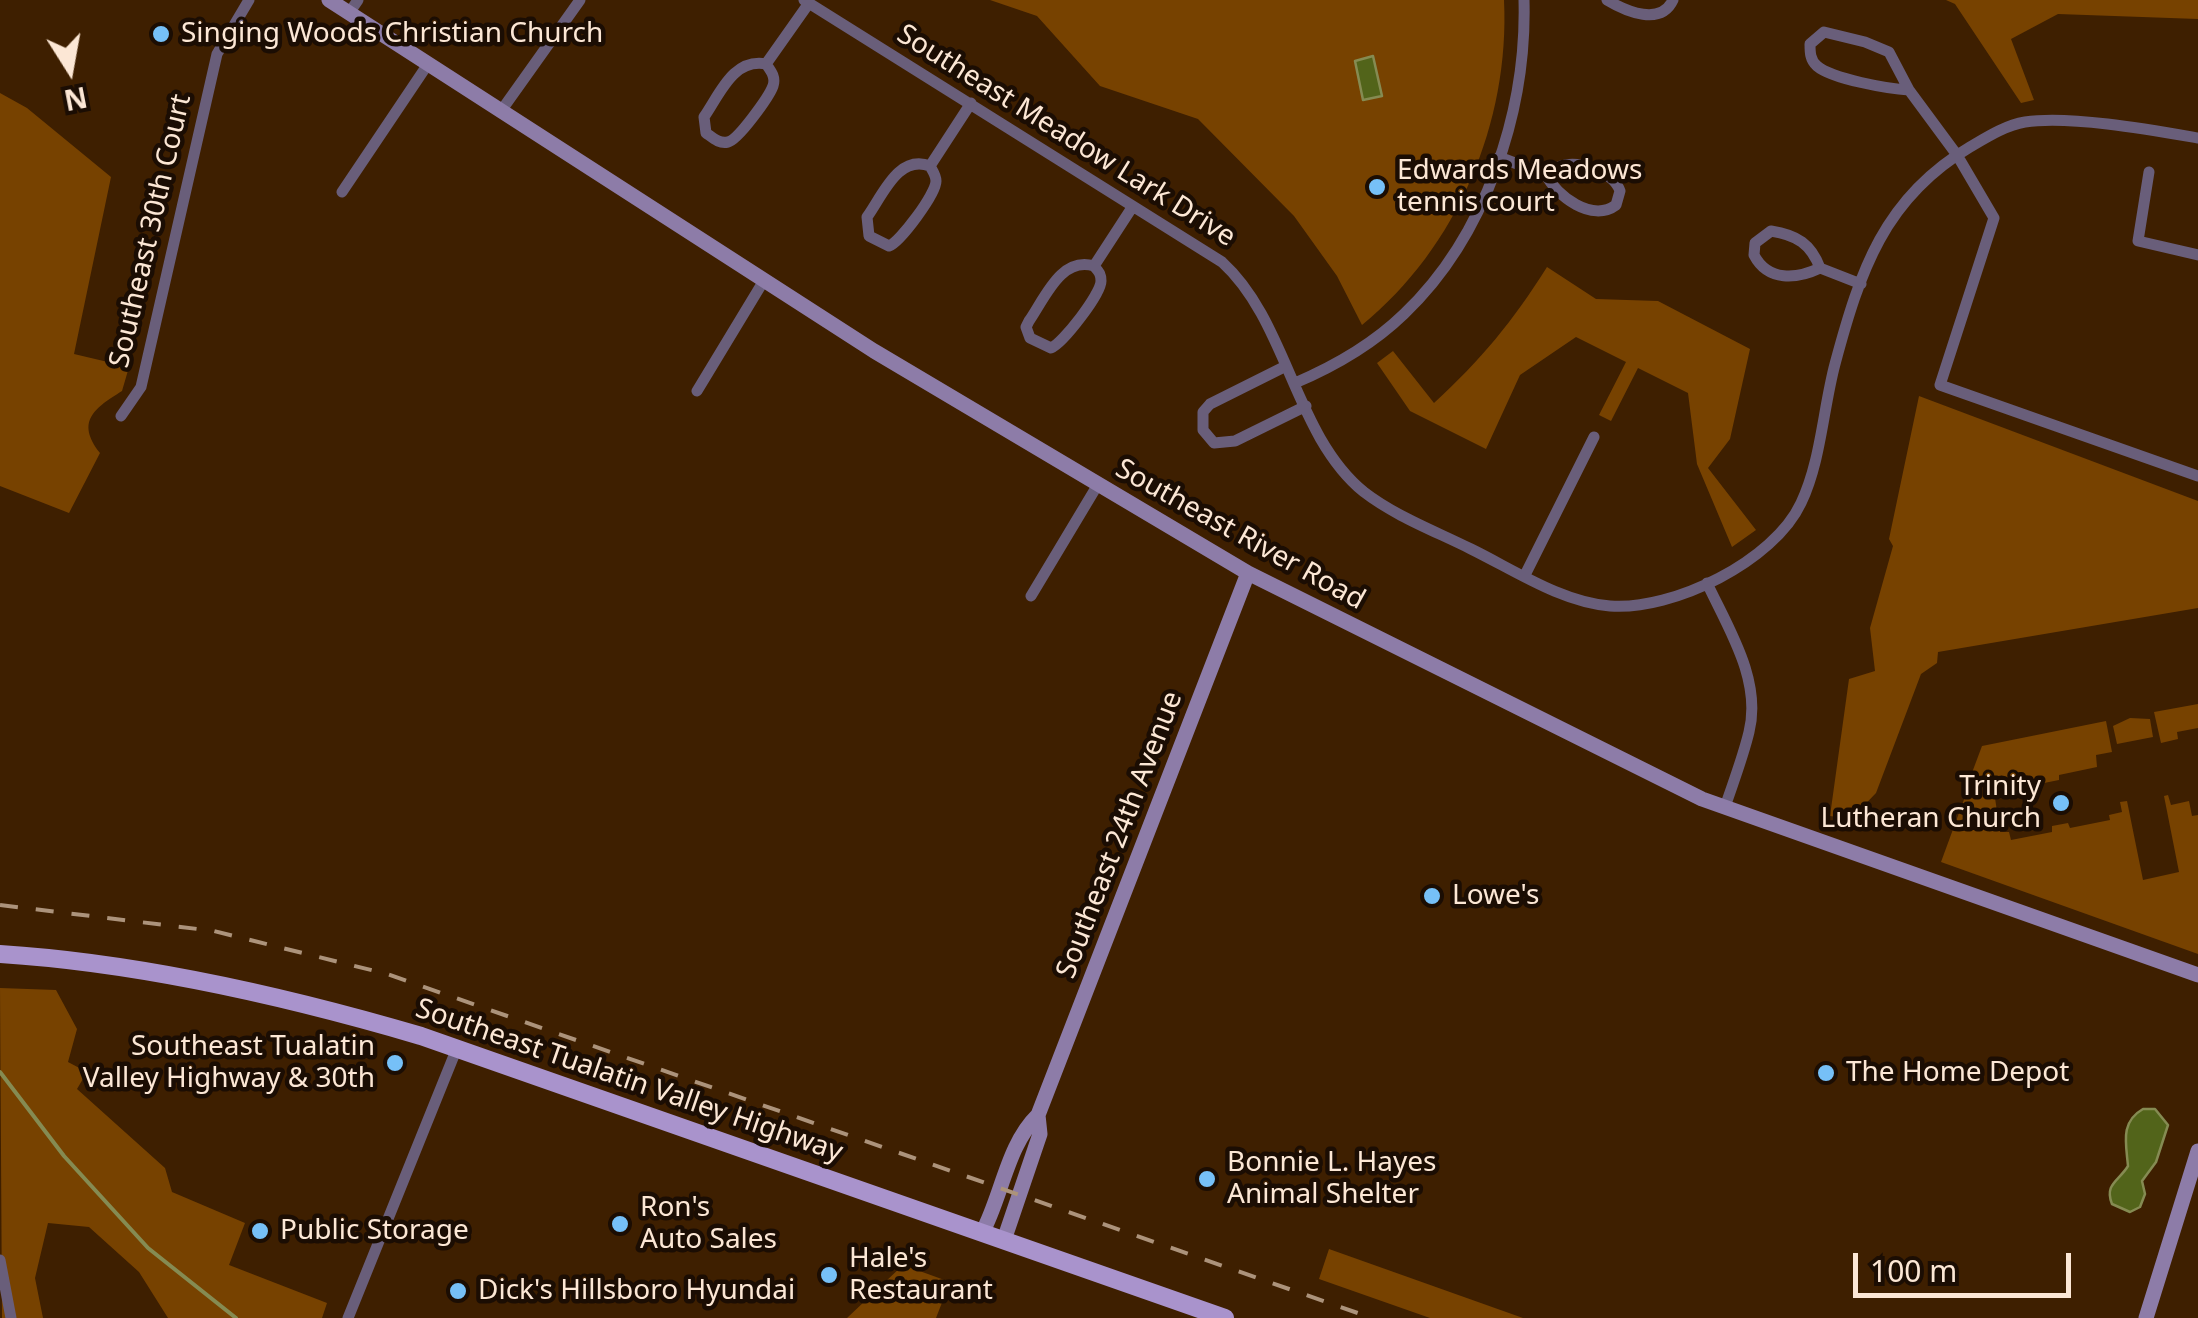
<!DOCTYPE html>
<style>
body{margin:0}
#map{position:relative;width:2198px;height:1318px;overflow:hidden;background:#3e1f00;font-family:"Noto Sans",sans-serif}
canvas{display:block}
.north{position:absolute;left:20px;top:20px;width:100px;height:100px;-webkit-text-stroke:8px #1b0d03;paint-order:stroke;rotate:169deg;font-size:28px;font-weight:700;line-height:40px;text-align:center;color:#fce7d5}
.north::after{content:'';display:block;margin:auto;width:35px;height:45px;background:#fce7d5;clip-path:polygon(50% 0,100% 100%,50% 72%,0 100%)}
.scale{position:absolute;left:1853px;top:1253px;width:218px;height:45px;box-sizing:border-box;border:5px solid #fce7d5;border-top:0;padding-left:12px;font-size:30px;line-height:35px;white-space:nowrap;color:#fce7d5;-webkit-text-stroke:8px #1b0d03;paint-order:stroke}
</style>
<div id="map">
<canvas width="2198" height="1318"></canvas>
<div class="north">N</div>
<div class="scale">100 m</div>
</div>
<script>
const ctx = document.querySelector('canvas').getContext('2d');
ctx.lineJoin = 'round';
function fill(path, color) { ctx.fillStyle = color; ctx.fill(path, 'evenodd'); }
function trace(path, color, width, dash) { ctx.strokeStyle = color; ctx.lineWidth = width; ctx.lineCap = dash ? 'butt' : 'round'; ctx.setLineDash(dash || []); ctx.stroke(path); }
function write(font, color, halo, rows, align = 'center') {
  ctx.font = font + ' "Noto Sans",sans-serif'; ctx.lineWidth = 9; ctx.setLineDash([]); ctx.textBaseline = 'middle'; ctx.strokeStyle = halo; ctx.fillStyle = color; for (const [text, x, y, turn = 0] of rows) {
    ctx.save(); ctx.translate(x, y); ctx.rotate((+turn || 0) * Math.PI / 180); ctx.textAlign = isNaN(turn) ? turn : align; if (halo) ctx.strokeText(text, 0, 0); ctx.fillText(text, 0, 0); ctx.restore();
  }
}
const green = new Path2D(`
 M 990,0 L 1504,0 C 1510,122 1457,248 1362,325 L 1337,276 L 1294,216 L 1198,119 L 1100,86 L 1037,16 Z
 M 1946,0 L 2198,0 L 2198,19 L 2058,14 L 2011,39 L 2034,100 L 2021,103 L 1955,4 Z
 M 0,93 L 27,108 L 111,177 L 74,354 L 129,367 L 122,391 C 95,408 75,421 100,453 L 69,513 L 0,486 Z
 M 1547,267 L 1596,299 L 1658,301 L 1750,349 L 1730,439 L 1708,468 L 1756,530 L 1732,547 L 1697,464 L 1688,393 L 1638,368 L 1611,421 L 1599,415 L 1626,362 L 1576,337 L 1520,375 L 1486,449 L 1410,411 L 1377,363 L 1393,351 L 1434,403 C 1481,360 1513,321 1547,267 Z
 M 1919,396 L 2198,501 L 2198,608 L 1938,652 L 1937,663 L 1921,674 L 1876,793 L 1851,819 L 1830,816 L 1849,679 L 1875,671 L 1870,628 L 1893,546 L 1889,539 Z
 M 2198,704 L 2198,728 L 2177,732 L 2178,739 L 2161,743 L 2154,712 Z
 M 2130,718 L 2150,719 L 2153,737 L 2117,744 L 2113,726 Z
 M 2106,721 L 2112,752 L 2096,755 L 2097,767 L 2059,775 L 2059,780 L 2044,783 L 2042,778 L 2001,786 L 1970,778 L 1982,746 Z
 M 1970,783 L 1994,791 L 2000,832 L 2009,832 L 2011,840 L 2052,832 L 2052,826 L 2068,823 L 2070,828 L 2110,820 L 2109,815 L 2122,812 L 2120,802 L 2127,801 L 2143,880 L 2179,872 L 2164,796 L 2168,795 L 2171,805 L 2189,801 L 2192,816 L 2198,815 L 2198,954 L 1941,862 Z
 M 0,988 L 56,990 L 77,1029 L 68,1062 L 87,1072 L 77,1089 L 165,1168 L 172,1192 L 245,1223 L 229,1265 L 327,1303 L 322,1318 L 168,1318 L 139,1272 L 89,1227 L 48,1223 L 35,1278 L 43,1318 L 2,1318 Z
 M 1329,1249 L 1523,1318 L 1430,1318 L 1319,1279 Z
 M 903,1265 L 950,1282 L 936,1318 L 847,1318 Z`);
const water = new Path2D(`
 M 1373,56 L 1382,96 L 1363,100 L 1355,61 Z
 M 2143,1109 L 2155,1109 L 2168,1125 L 2156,1162 L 2142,1181 L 2145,1194 L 2140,1207 L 2130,1212 L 2112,1204 C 2104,1184 2119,1181 2128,1166 C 2126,1143 2120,1122 2143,1109 Z`);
const stream = new Path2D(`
 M 0,1072 L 64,1156 L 148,1248 L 236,1318`);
const street = new Path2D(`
 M 804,0 L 1222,262 C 1288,322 1294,435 1364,492 C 1395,516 1435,531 1471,549 C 1514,570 1561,602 1610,606 C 1673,611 1774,561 1801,503 C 1821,461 1823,409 1835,364 C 1860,271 1884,198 1970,147 C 1987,137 2006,125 2025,122 C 2069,115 2152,130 2198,138
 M 1607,0 C 1627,12 1661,26 1673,0
 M 349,13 L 358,0
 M 766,64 C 771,71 776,77 773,86 C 769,97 738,140 728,142 C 719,144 713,138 706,133 L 704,117 C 720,94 733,58 766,64 L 809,3
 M 1909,90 C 1889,89 1832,79 1817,66 C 1810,60 1810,52 1810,44 L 1824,32 L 1865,42 L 1889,52 L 1909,90 L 1957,155 L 1994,218 L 1940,385 L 2198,476
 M 501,111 L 580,0
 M 1499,157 L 1546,175 C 1551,172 1556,168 1561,166 C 1580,160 1614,173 1620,191 L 1616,205 C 1592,223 1557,196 1546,175
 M 930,166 C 932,170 936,175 936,181 C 936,194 900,242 889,246 L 869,236 L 867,217 C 883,195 898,154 930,166 L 971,103
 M 2149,172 L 2138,241 L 2198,255
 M 342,192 L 428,64
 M 1094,266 C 1098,271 1101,273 1101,281 C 1101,294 1063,343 1051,348 L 1030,338 L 1026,327 L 1029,321 C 1045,298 1061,256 1094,266 L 1133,206
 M 1820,268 C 1797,279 1768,282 1754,255 L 1755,243 L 1771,231 C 1797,235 1811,244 1820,268 L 1861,284
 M 1286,366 L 1210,404 L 1203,412 L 1203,430 L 1214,443 L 1235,441 L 1306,406
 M 1295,383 C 1335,366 1372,345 1404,314 C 1486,236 1527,111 1524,0
 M 697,391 L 763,282
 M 121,416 L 141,387 L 217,54 L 249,0
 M 1525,575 L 1594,437
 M 1707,583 C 1728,628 1762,680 1749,732 C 1743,757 1733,783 1725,807
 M 1031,596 L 1097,486
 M 0,1260 L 11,1318
 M 348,1318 L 457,1048`);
const secondary = new Path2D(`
 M 329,0 L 874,351 L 1248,573 L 1702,799 L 2198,975
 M 982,1233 C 1002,1196 1007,1145 1038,1115 L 1248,573
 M 1004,1240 L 1040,1134 L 1038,1115
 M 2146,1318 L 2198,1151`);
const primary = new Path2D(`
 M 0,954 C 142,963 285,996 421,1036 L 1225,1318`);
const rail = new Path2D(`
 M 0,905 L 214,931 L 387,974 L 1372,1318`);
const markers = [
 [161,34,10,"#76c0f7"],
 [1377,187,10,"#76c0f7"],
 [2061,803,10,"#76c0f7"],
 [1432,896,10,"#76c0f7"],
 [395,1063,10,"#76c0f7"],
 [1826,1073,10,"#76c0f7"],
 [1207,1179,10,"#76c0f7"],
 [620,1224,10,"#76c0f7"],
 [260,1231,10,"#76c0f7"],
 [829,1275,10,"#76c0f7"],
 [458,1291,10,"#76c0f7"]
];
const poiNames = [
 ["Singing Woods Christian Church",181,34],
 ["Edwards Meadows",1397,171],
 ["tennis court",1397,203],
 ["Trinity",2041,787,"right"],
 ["Lutheran Church",2041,819,"right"],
 ["Lowe's",1452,896],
 ["Southeast Tualatin",375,1047,"right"],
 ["Valley Highway & 30th",375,1079,"right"],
 ["The Home Depot",1846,1073],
 ["Bonnie L. Hayes",1227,1163],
 ["Animal Shelter",1227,1195],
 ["Ron's",640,1208],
 ["Auto Sales",640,1240],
 ["Public Storage",280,1231],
 ["Hale's",849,1259],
 ["Restaurant",849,1291],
 ["Dick's Hillsboro Hyundai",478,1291]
];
const streetNames = [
 ["Southeast Meadow Lark Drive",1066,136,32],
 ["Southeast 30th Court",151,231,-77],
 ["Southeast River Road",1240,535,29],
 ["Southeast 24th Avenue",1120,835,-69],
 ["Southeast Tualatin Valley Highway",629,1081,19]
];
fill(green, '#774200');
fill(water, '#52641a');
trace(water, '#858b52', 2.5);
trace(stream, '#858b52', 4);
trace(street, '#695e7a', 11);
trace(secondary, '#8d7ca8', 15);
trace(primary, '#a993cc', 18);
trace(rail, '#ac937b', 4, [18, 18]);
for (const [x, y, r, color] of markers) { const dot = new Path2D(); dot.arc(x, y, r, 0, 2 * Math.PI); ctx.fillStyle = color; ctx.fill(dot); trace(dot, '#1b0d03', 4); }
write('28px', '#fce7d5', '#1b0d03', poiNames, 'left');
write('28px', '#fce7d5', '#1b0d03', streetNames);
</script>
